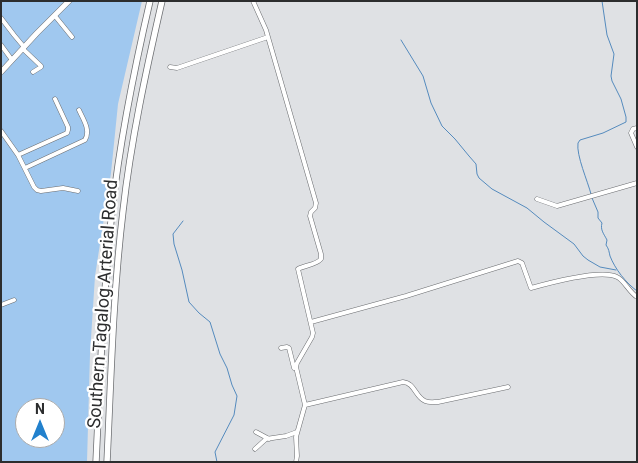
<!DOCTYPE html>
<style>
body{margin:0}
#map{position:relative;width:638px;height:463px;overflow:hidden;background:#dfe1e4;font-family:Roboto,sans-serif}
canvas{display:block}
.frame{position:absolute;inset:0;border:2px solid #2c2d2e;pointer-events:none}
.north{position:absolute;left:15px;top:398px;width:50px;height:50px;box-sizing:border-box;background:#fff;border:1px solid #ababab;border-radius:50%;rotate:0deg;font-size:14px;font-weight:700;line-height:20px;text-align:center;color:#2c2d2e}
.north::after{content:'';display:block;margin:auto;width:18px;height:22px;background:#2281cd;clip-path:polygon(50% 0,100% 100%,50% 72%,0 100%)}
</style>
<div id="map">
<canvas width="638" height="463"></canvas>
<div class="frame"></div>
<div class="north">N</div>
</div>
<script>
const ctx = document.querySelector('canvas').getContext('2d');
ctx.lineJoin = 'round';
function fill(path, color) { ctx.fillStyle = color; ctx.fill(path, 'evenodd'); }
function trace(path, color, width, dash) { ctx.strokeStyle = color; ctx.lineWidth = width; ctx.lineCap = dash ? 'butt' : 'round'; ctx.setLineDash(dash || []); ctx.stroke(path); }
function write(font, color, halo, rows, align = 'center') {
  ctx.font = font + ' Roboto,sans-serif'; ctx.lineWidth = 4.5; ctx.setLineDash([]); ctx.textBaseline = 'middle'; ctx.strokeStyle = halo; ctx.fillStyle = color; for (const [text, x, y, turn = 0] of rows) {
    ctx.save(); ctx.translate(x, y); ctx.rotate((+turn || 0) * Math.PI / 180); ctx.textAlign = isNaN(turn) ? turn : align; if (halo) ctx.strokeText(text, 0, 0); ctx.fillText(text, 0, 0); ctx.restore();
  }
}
const green = new Path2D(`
 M 1,1 L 142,1 L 118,104 L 111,173 L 95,276 L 90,354 L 87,462 L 1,462 ZM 25,408 L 55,408 L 55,438 L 25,438 Z`);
const stream = new Path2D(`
 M 401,40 L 423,76 L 431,103 L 442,126 L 455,139 L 469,156 L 476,164 L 477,174 L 479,178 L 492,189 L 527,208 L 544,222 L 574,244 L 583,256 L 588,260 L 600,267 L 616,270
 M 591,194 C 588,182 576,155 578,143 L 580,140 L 603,133 L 626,122 L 626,117 L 621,99 L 612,81 L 611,76 L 614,54 L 607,35 L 602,1
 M 592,198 L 598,212 L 598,218 L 602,223 C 600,230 604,234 607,240 L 606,245 C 609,249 609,252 610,256 C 615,269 626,283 637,291
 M 183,221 L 173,234 L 174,244 L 182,270 L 189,302 L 199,313 L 210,322 L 220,354 L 227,368 L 232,385 L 237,396 L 234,415 L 215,452 L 217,462`);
const minor = new Path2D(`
 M 253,1 L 266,30 L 316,203 L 315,208 L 311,212 L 310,216 L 321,254 L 321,259 C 316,265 305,265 298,269 L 313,333 L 312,337 L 297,363 L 296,367 L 305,405 L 296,437 L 297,456 L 296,462
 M 55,16 L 72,37
 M 1,18 L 14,35 L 24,47
 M 1,45 L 12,60
 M 23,49 L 41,66 L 41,67 L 33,72
 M 170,67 L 177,68 L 268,37
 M 637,128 L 633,129 L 631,133 L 637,147
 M 1,131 L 18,155 L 34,187 L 37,190 L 41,191 L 63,188 L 78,191
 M 18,155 L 67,133 L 68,130 L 68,127 L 55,99
 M 25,168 L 85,140 C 91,130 83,119 79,110
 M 537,199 L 557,206 L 637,183
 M 1,305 L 14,300
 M 311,322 L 406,296 L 518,261 L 522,263 L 531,288 C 549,283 601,269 617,277 C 624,280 629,292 637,297
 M 281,348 L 287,347 L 289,348 L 294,368 L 296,367
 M 305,405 L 403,382 C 415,383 415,397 425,401 C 429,403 434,402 438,402 L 508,387
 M 256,432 L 269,439
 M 255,449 L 266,439 L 286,436 L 297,432`);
const major = new Path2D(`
 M 1,72 L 37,33 L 69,1`);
const highway = new Path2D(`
 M 96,462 C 100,378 103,294 112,211 C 120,140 134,70 150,1
 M 107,462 C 111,378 113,294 123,211 C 131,140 146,71 162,1`);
const streetNames = [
 ["Southern Tagalog Arterial Road",104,304,-86]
];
fill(green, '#a0c8ef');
trace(stream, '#548abd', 1);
trace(minor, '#6b6d70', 5);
trace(major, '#6b6d70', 6);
trace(highway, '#6b6d70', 7);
trace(minor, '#fff', 4);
trace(major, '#fff', 5);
trace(highway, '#fff', 5.5);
write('18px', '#2c2d2e', '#fff', streetNames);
</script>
